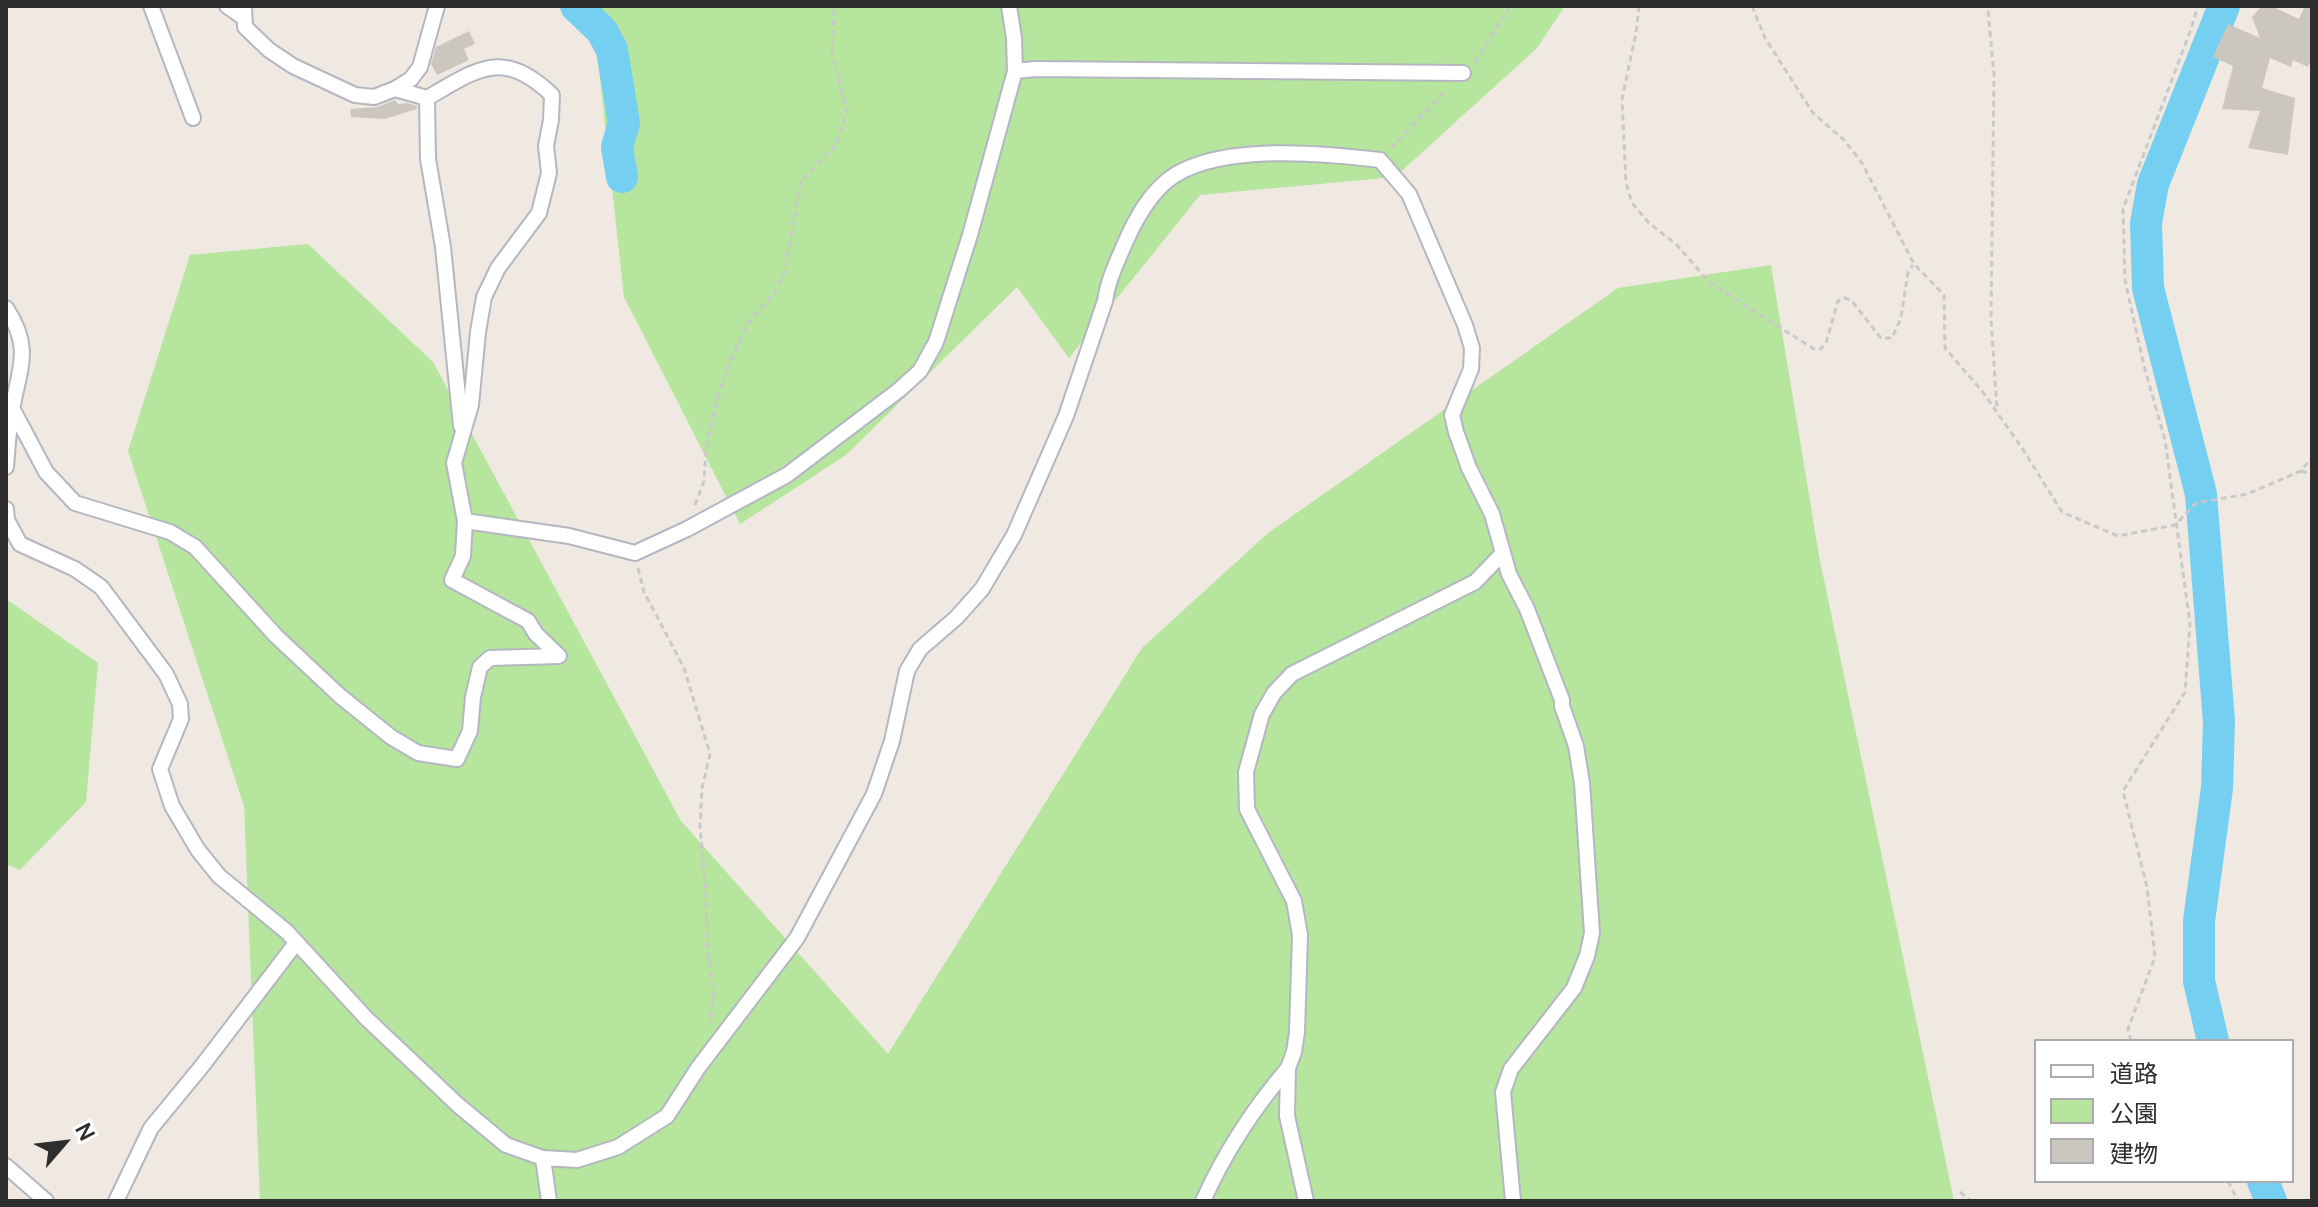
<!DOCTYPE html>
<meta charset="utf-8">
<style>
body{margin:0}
#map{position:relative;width:2318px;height:1207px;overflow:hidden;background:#efe9e1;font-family:Manrope,"Noto Sans JP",sans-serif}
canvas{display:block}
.frame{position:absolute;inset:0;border:8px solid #2e2e2e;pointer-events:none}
.legend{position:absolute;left:2034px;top:1039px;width:260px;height:144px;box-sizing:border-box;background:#fff;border:2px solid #ababab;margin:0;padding:10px 14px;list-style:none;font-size:24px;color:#2e2e2e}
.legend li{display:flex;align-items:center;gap:16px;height:40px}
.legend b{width:40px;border:2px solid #ababab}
.north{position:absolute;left:24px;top:1103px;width:80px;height:80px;-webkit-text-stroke:6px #fff;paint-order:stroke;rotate:62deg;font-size:22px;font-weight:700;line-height:32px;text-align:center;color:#2e2e2e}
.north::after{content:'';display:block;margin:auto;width:28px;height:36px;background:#2e2e2e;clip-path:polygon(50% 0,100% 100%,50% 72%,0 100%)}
</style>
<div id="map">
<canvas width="2318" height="1207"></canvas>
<div class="frame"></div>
<ul class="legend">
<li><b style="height:10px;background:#fff"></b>道路</li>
<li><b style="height:22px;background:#b6e59e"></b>公園</li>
<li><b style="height:22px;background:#cbc7bf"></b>建物</li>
</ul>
<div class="north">N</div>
</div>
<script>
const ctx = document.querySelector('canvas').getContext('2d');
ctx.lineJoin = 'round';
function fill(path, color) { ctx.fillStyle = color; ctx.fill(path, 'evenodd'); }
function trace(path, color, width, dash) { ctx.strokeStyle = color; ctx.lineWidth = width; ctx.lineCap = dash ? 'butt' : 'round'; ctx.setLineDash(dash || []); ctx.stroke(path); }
const green = new Path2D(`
 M 592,6 L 1565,6 L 1537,48 L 1395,177 L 1200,195 L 1069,358 L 1017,287 L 846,455 L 740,524 L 624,297 Z
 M 308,244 L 433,362 L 681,821 L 888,1054 L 1142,648 L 1268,533 L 1618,288 L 1771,265 L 1819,556 L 1954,1201 L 260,1201 L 244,806 L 128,451 L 190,255 Z
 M 6,599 L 98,663 L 86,802 L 20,870 L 6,864 Z`);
const river = new Path2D(`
 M 576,6 L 602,31 L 612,50 L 624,123 L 617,147 L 622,177
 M 2213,1041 L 2199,981 L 2199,921 L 2217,788 L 2219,722 L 2201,494 L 2148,288 L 2146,223 L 2153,184 L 2224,6
 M 2263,1181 L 2271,1201`);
const building = new Path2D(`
 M 2262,6 L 2271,6 L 2299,19 L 2305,6 L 2312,6 L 2312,57 L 2308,67 L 2293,60 L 2291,67 L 2270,58 L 2262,88 L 2295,98 L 2288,155 L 2248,148 L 2260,111 L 2222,109 L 2233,66 L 2213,57 L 2228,24 L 2260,38 L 2252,17 Z
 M 469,31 L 475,44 L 464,49 L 469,60 L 437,75 L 431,64 L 436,47 Z
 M 395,100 L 398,104 L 407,103 L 417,106 L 417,109 L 385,119 L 351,117 L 350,109 L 377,107 Z`);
const path = new Path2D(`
 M 1639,6 L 1636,33 L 1622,99 L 1626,183 L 1632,203 L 1649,223 L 1677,245 L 1709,282 L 1814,349 L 1821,349 L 1826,343 L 1838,301 L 1844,298 L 1851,300 L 1881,338 L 1892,338 L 1901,318 L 1908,272 L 1913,265
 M 1752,6 L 1765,38 L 1813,113 L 1844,140 L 1862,163 L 1914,264 L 1944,295 L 1945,348 L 1982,391 L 2022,448 L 2062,512 L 2118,536 L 2175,525 L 2196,503 L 2247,494 L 2301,471 L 2312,457
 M 1988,11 L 1994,75 L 1991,319 L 1997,409
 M 1475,62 L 1510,6
 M 1391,148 L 1446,90
 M 2301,471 L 2312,474
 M 695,505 L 704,481 L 706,449 L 717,399 L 731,359 L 748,324 L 775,292 L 785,271 L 801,181 L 836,145 L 847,111 L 832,53 L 834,6
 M 638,568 L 644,592 L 684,668 L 710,754 L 702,788 L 700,827 L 706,892 L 707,944 L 714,995 L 710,1024
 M 2131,1041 L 2128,1029 L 2155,957 L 2147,887 L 2123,791 L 2185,692 L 2190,624 L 2165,440 L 2144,366 L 2125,280 L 2123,209 L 2191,29 L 2198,6
 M 2228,1181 L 2238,1201
 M 1960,1192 L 1971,1201`);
const street = new Path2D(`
 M 151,6 L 193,118
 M 227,6 L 244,18
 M 244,6 L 245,27 L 269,50 L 293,66 L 355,95 L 374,97 L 395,89 L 427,98 L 428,159 L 443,247 L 461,426
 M 1015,71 L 1036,69 L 1463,73
 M 395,89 L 411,79 L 420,67 L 437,6
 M 427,98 C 478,69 502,48 552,95 L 551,120 L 546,146 L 549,173 L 539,213 L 498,268 L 484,297 L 478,332 L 471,405 L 454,463 L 465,521
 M 6,308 C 33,348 19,369 12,410 C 9,429 7,448 6,467
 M 12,408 L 46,472 L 75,503 L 170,532 L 195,547 L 276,636 L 340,696 L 391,737 L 418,753 L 457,759 L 470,731 L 473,697 L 480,667 L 490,658 L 559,656 L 536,634 L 528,621 L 452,580 L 463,556 L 465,521 L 569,536 L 635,553 L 687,529 L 787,475 L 899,390 L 920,371 L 936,342 L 970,235 L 1015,71 L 1014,38 L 1009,6
 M 6,509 L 7,520 L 20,544 L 75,569 L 101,587 L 166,674 L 180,704 L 181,719 L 160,769 L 172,806 L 198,850 L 219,876 L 287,932 L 366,1018 L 458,1105 L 506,1145 L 543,1158 L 577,1160 L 618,1147 L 667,1116 L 698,1068 L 797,938 L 874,794 L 892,741 L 907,671 L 920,649 L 956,618 L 982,589 L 1014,535 L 1066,416 L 1105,301 C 1108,280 1117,262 1125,243 C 1136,218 1151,190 1175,175 C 1225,144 1323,153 1380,160 L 1409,194 L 1465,325 L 1472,348 L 1471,369 L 1452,415 L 1456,432 L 1469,468 L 1492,514 L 1509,574 L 1527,609 L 1562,700 L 1562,706 L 1576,746 L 1582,783 L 1592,933 L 1587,956 L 1574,988 L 1511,1069 L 1503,1092 L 1513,1201
 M 543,1158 L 549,1201
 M 6,1166 L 46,1201
 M 116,1201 L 151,1128 L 202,1066 L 296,943
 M 1203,1201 C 1225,1152 1253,1109 1288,1068
 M 1306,1201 L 1287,1116 L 1288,1068 L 1294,1052 L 1297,1032 L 1300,935 L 1294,901 L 1247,809 L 1246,772 L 1262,714 L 1274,693 L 1292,674 L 1475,582 L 1503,553`);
fill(green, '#b6e59e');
trace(river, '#75cff0', 32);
fill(building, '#cbc7bf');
trace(street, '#b4b7c1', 18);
trace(path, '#c9c9c9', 3, [6, 4]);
trace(street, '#fff', 14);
</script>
